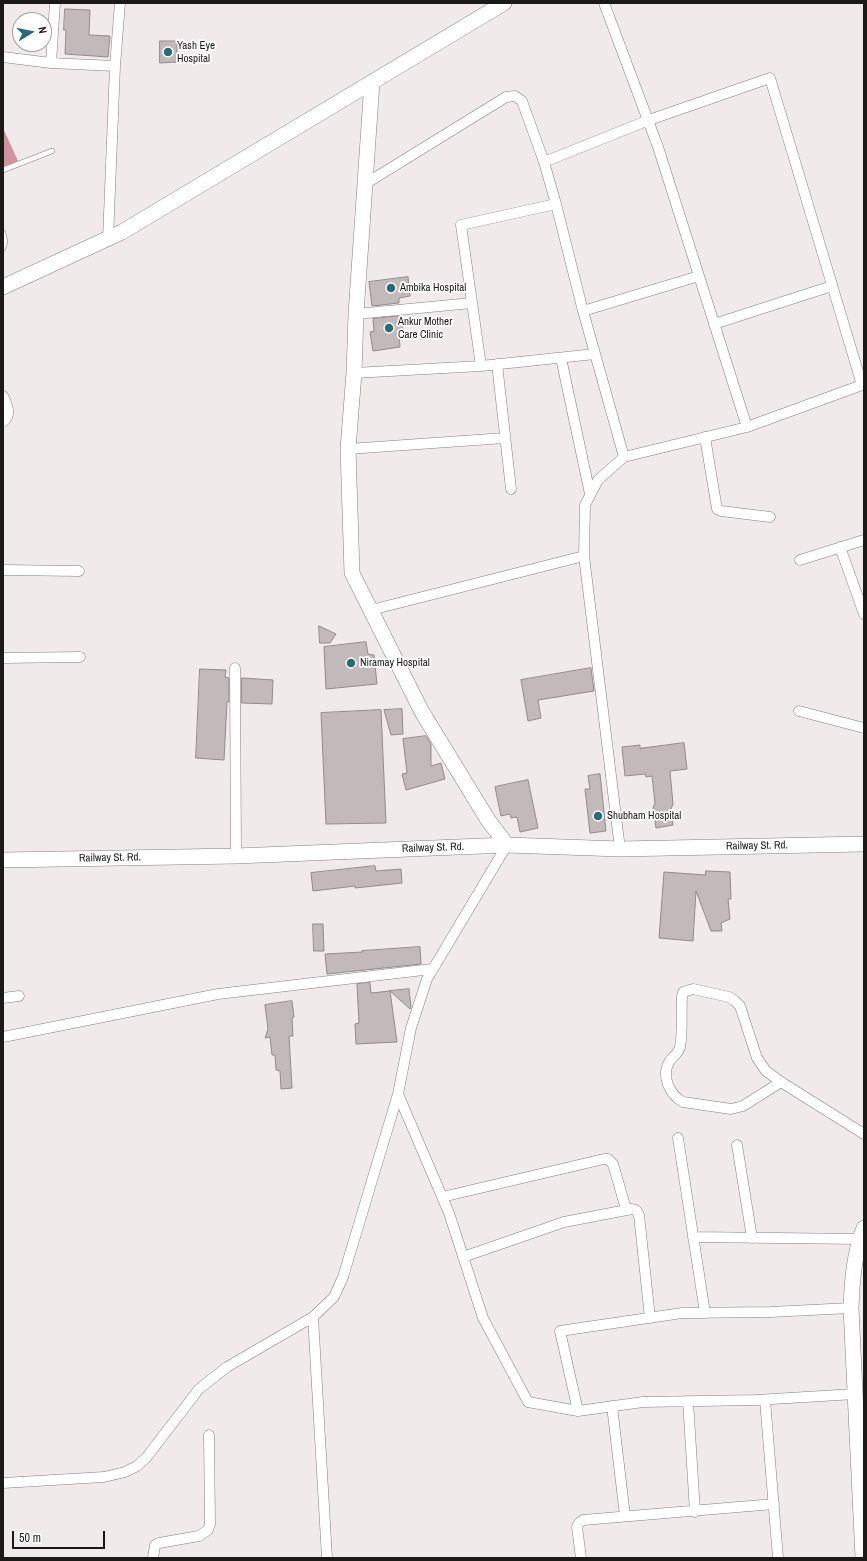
<!DOCTYPE html>
<style>
body{margin:0}
#map{position:relative;width:867px;height:1561px;overflow:hidden;background:#f1eaeb;font-family:"Archivo Narrow",sans-serif}
canvas{display:block}
.frame{position:absolute;inset:0;border:4px solid #1c1919;pointer-events:none}
.north{position:absolute;left:12px;top:12px;width:40px;height:40px;box-sizing:border-box;background:#fff;border:1px solid #a4a3a3;border-radius:50%;rotate:80deg;font-size:11px;font-weight:700;line-height:16px;text-align:center;color:#1c1919}
.north::after{content:'';display:block;margin:auto;width:14px;height:18px;background:#266a7b;clip-path:polygon(50% 0,100% 100%,50% 72%,0 100%)}
.scale{position:absolute;left:12px;top:1531px;width:93px;height:18px;box-sizing:border-box;border:2px solid #1c1919;border-top:0;padding-left:5px;font-size:12px;line-height:14px;white-space:nowrap;color:#1c1919;-webkit-text-stroke:3px #fff;paint-order:stroke}
</style>
<div id="map">
<canvas width="867" height="1561"></canvas>
<div class="frame"></div>
<div class="north">N</div>
<div class="scale">50 m</div>
</div>
<script>
const ctx = document.querySelector('canvas').getContext('2d');
ctx.lineJoin = 'round';
function fill(path, color) { ctx.fillStyle = color; ctx.fill(path, 'evenodd'); }
function trace(path, color, width, dash) { ctx.strokeStyle = color; ctx.lineWidth = width; ctx.lineCap = dash ? 'butt' : 'round'; ctx.setLineDash(dash || []); ctx.stroke(path); }
function write(font, color, halo, rows, align = 'center') {
  ctx.font = font + ' "Archivo Narrow",sans-serif'; ctx.lineWidth = 3.5; ctx.setLineDash([]); ctx.textBaseline = 'middle'; ctx.strokeStyle = halo; ctx.fillStyle = color; for (const [text, x, y, turn = 0] of rows) {
    ctx.save(); ctx.translate(x, y); ctx.rotate((+turn || 0) * Math.PI / 180); ctx.textAlign = isNaN(turn) ? turn : align; if (halo) ctx.strokeText(text, 0, 0); ctx.fillText(text, 0, 0); ctx.restore();
  }
}
const water = new Path2D(`
 M 3,128 L 18,161 L 3,167 Z`);
const building = new Path2D(`
 M 65,9 L 90,10 L 89,35 L 110,36 L 108,57 L 65,54 L 66,30 L 64,30 Z
 M 160,41 L 177,41 L 177,62 L 160,63 Z
 M 408,277 L 410,296 L 399,298 L 399,303 L 372,306 L 369,282 Z
 M 401,316 L 403,332 L 399,333 L 400,347 L 373,351 L 370,332 L 374,331 L 373,319 Z
 M 319,626 L 336,634 L 330,643 L 320,643 Z
 M 366,642 L 368,654 L 374,655 L 377,684 L 326,689 L 324,647 Z
 M 591,668 L 594,691 L 538,700 L 541,718 L 528,721 L 521,680 Z
 M 200,669 L 226,670 L 225,677 L 229,678 L 229,702 L 227,702 L 224,760 L 196,758 Z
 M 242,678 L 273,680 L 272,704 L 242,703 Z
 M 402,709 L 403,734 L 391,735 L 384,710 Z
 M 381,710 L 386,823 L 326,824 L 321,713 Z
 M 426,736 L 431,744 L 431,766 L 441,763 L 445,779 L 406,790 L 402,774 L 407,773 L 403,739 Z
 M 684,743 L 687,769 L 670,771 L 673,804 L 671,809 L 673,825 L 656,828 L 653,808 L 655,803 L 652,776 L 646,777 L 645,774 L 625,776 L 622,747 L 640,745 L 640,748 Z
 M 600,774 L 606,831 L 590,833 L 585,789 L 590,789 L 588,776 Z
 M 528,780 L 538,828 L 520,832 L 517,817 L 511,818 L 510,814 L 501,816 L 495,787 Z
 M 375,866 L 376,871 L 401,869 L 402,883 L 355,888 L 355,886 L 313,891 L 311,873 Z
 M 706,871 L 730,872 L 731,899 L 728,899 L 730,919 L 721,923 L 722,931 L 711,931 L 696,891 L 693,941 L 659,938 L 664,872 L 705,875 Z
 M 313,924 L 323,924 L 324,951 L 314,951 Z
 M 420,947 L 421,964 L 327,974 L 325,954 L 362,952 L 362,951 Z
 M 370,983 L 371,993 L 390,991 L 397,1042 L 356,1044 L 355,1024 L 359,1023 L 357,984 Z
 M 409,989 L 411,1007 L 410,1009 L 390,991 Z
 M 292,1001 L 294,1017 L 292,1018 L 293,1036 L 289,1036 L 292,1088 L 281,1089 L 280,1071 L 276,1070 L 275,1055 L 272,1055 L 270,1037 L 265,1038 L 268,1029 L 265,1005 Z`);
const lane = new Path2D(`
 M 3,170 L 52,151
 M 3,233 L 5,242 L 3,248`);
const street = new Path2D(`
 M 604,3 L 658,147 L 747,427
 M 3,57 L 51,63 L 115,66 L 108,239
 M 51,63 L 55,3
 M 115,66 L 120,3
 M 365,184 L 506,97 L 515,96 L 522,101 L 544,162 L 556,204
 M 583,311 L 699,276
 M 356,314 L 472,303
 M 714,324 L 832,286
 M 561,358 L 590,494
 M 497,364 L 511,489
 M 481,366 L 461,225 L 556,204 L 583,311 L 624,457 L 747,427 L 862,385 L 770,78 L 649,120 L 544,162
 M 354,373 L 481,366 L 595,354
 M 3,396 C 7,404 12,415 3,422
 M 705,437 L 717,509 L 721,511 L 770,517
 M 348,449 L 505,438
 M 840,547 L 864,614
 M 800,560 L 864,540
 M 3,570 L 79,571
 M 371,610 L 584,556
 M 3,658 L 80,657
 M 235,668 L 236,856
 M 799,711 L 864,728
 M 620,849 L 584,556 L 585,505 L 598,480 L 624,457
 M 3,998 L 19,996
 M 3,1037 L 218,994 L 432,969
 M 781,1082 L 743,1106 L 731,1109 L 683,1102 C 670,1095 661,1077 669,1062 C 672,1057 679,1053 680,1047 C 683,1034 681,1011 682,997 L 683,992 L 693,989 L 729,997 L 735,1001 L 740,1006 L 757,1058 L 766,1071 L 781,1082 L 864,1134
 M 398,1094 L 449,1213 L 483,1318 L 528,1402 L 578,1411
 M 678,1138 L 705,1313
 M 737,1145 L 752,1238
 M 442,1197 L 604,1159 L 608,1159 L 613,1164 L 626,1209
 M 693,1237 L 860,1239
 M 463,1257 L 564,1222 L 632,1209 L 636,1210 L 639,1215 L 650,1318
 M 851,1308 L 770,1312 L 682,1313 L 560,1331 L 578,1411 L 643,1402 L 756,1400 L 855,1394
 M 313,1317 L 327,1558
 M 765,1400 L 778,1558
 M 688,1401 L 695,1512
 M 612,1406 L 625,1516
 M 3,1483 L 104,1477 L 125,1472 L 137,1466 L 146,1458 L 199,1389 L 227,1367 L 313,1317 L 334,1297 L 343,1277 L 398,1094 L 411,1028 L 427,979 L 507,845
 M 153,1558 L 155,1545 L 159,1543 L 199,1536 L 208,1530 L 210,1524 L 209,1435
 M 581,1558 L 577,1527 L 579,1523 L 583,1520 L 774,1504`);
const secondary = new Path2D(`
 M 372,82 L 356,314 L 354,373 L 348,449 L 352,573 L 422,712 L 488,820 L 507,845
 M 3,287 L 122,232 L 504,3
 M 3,860 L 236,856 L 507,845 L 620,849 L 864,844
 M 863,1558 L 851,1308 C 852,1281 854,1254 864,1228`);
const markers = [
 [168,52,5,"#266a7b"],
 [391,288,5,"#266a7b"],
 [389,328,5,"#266a7b"],
 [351,663,5,"#266a7b"],
 [598,816,5,"#266a7b"]
];
const poiNames = [
 ["Yash Eye",177,46],
 ["Hospital",177,59],
 ["Ambika Hospital",400,288],
 ["Ankur Mother",398,322],
 ["Care Clinic",398,335],
 ["Niramay Hospital",360,663],
 ["Shubham Hospital",607,816]
];
const streetNames = [
 ["Railway St. Rd.",757,846,-1],
 ["Railway St. Rd.",433,848,-2],
 ["Railway St. Rd.",110,858,-1]
];
fill(water, '#d0929d');
fill(building, '#c1b9ba');
trace(building, '#918a8b', 1);
trace(lane, '#867f80', 6);
trace(street, '#867f80', 11);
trace(secondary, '#867f80', 16);
trace(lane, '#fff', 5);
trace(street, '#fff', 10);
trace(secondary, '#fff', 15);
for (const [x, y, r, color] of markers) { const dot = new Path2D(); dot.arc(x, y, r, 0, 2 * Math.PI); ctx.fillStyle = color; ctx.fill(dot); trace(dot, '#fff', 1.5); }
write('11px', '#1c1919', '#fff', poiNames, 'left');
write('11px', '#1c1919', '#fff', streetNames);
</script>
